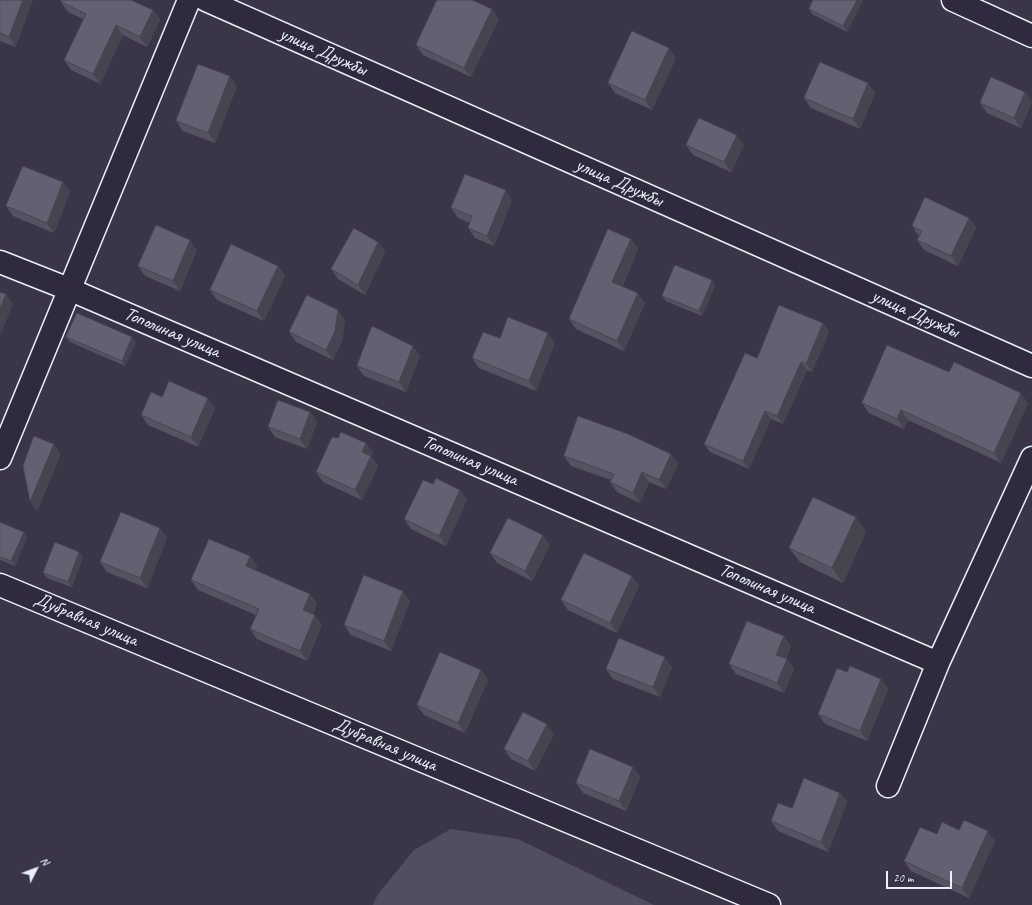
<!DOCTYPE html>
<meta charset="utf-8">
<style>
body{margin:0}
#map{position:relative;width:1032px;height:905px;overflow:hidden;background:#3a3648;font-family:Caveat,sans-serif}
canvas{display:block}
.north{position:absolute;left:16px;top:849px;width:40px;height:40px;-webkit-text-stroke:3px #2f2a3d;paint-order:stroke;rotate:48deg;font-size:11px;font-weight:700;line-height:16px;text-align:center;color:#e8f1f8}
.north::after{content:'';display:block;margin:auto;width:14px;height:18px;background:#e8f1f8;clip-path:polygon(50% 0,100% 100%,50% 72%,0 100%)}
.scale{position:absolute;left:886px;top:871px;width:66px;height:18px;box-sizing:border-box;border:2px solid #e8f1f8;border-top:0;padding-left:5px;font-size:12px;line-height:14px;white-space:nowrap;color:#e8f1f8;-webkit-text-stroke:3px #2f2a3d;paint-order:stroke}
</style>
<div id="map">
<canvas width="1032" height="905"></canvas>
<div class="north">N</div>
<div class="scale">20 m</div>
</div>
<script>
const ctx = document.querySelector('canvas').getContext('2d');
ctx.lineJoin = 'round';
function fill(path, color) { ctx.fillStyle = color; ctx.fill(path, 'evenodd'); }
function trace(path, color, width, dash) { ctx.strokeStyle = color; ctx.lineWidth = width; ctx.lineCap = dash ? 'butt' : 'round'; ctx.setLineDash(dash || []); ctx.stroke(path); }
function write(font, color, halo, rows, align = 'center') {
  ctx.font = font + ' Caveat,sans-serif'; ctx.lineWidth = 3.5; ctx.setLineDash([]); ctx.textBaseline = 'middle'; ctx.strokeStyle = halo; ctx.fillStyle = color; for (const [text, x, y, turn = 0] of rows) {
    ctx.save(); ctx.translate(x, y); ctx.rotate((+turn || 0) * Math.PI / 180); ctx.textAlign = isNaN(turn) ? turn : align; if (halo) ctx.strokeText(text, 0, 0); ctx.fillText(text, 0, 0); ctx.restore();
  }
}
const green = new Path2D(`
 M 451,829 L 518,839 L 654,905 L 373,905 L 378,894 L 414,850 Z`);
const minor = new Path2D(`
 M 206,0 L 1032,366
 M 953,0 L 1032,36
 M 0,262 L 71,290 L 938,663
 M 0,458 L 189,0
 M 0,585 L 769,905
 M 888,786 L 938,663 L 1032,458`);
const wall = new Path2D(`
 M 0,0 L 16,47 L 0,41 Z
 M 863,0 L 847,32 L 812,14 L 809,9 Z
 M 61,2 L 153,10 L 160,20 L 147,47 L 123,35 L 100,84 L 71,70 L 64,60 L 83,19 L 68,12 Z
 M 499,19 L 471,77 L 423,55 L 416,45 Z
 M 676,58 L 652,110 L 615,93 L 608,83 Z
 M 868,83 L 875,93 L 860,129 L 811,108 L 804,98 Z
 M 237,86 L 215,143 L 183,131 L 176,121 Z
 M 1025,92 L 1032,102 L 1021,128 L 987,113 L 980,103 Z
 M 686,145 L 744,145 L 731,172 L 693,155 Z
 M 63,182 L 70,192 L 54,233 L 13,216 L 6,206 Z
 M 512,200 L 494,246 L 475,238 L 468,228 L 470,223 L 458,218 L 451,208 Z
 M 969,218 L 976,228 L 958,266 L 924,250 L 917,240 L 919,236 L 912,226 Z
 M 631,239 L 638,249 L 622,287 L 645,303 L 624,351 L 576,329 L 569,319 Z
 M 378,242 L 385,252 L 365,295 L 338,279 L 331,269 Z
 M 197,250 L 180,291 L 145,276 L 138,266 Z
 M 278,266 L 285,276 L 264,321 L 217,300 L 210,290 Z
 M 712,280 L 715,286 L 702,316 L 666,301 L 662,296 Z
 M 345,320 L 342,341 L 333,360 L 296,342 L 289,332 Z
 M 829,332 L 812,372 L 807,370 L 783,424 L 771,419 L 749,469 L 710,452 L 704,444 L 757,358 Z
 M 66,337 L 136,342 L 125,366 L 70,342 Z
 M 500,338 L 555,343 L 536,391 L 479,368 L 472,358 Z
 M 420,356 L 406,392 L 364,376 L 357,366 Z
 M 949,372 L 1028,403 L 1001,463 L 908,420 L 904,429 L 869,413 L 862,403 Z
 M 162,397 L 208,398 L 215,408 L 198,447 L 148,425 L 141,415 Z
 M 310,412 L 317,422 L 307,449 L 275,437 L 268,427 Z
 M 366,443 L 373,453 L 371,457 L 378,466 L 362,500 L 323,482 L 316,472 Z
 M 671,454 L 678,464 L 666,489 L 649,482 L 640,503 L 617,492 L 610,482 L 611,480 L 571,466 L 564,456 Z
 M 460,490 L 467,500 L 446,546 L 411,529 L 404,519 Z
 M 0,522 L 27,537 L 15,566 L 0,560 Z
 M 160,528 L 167,538 L 147,588 L 107,572 L 100,562 Z
 M 866,532 L 843,583 L 800,562 L 789,548 Z
 M 550,545 L 532,581 L 497,563 L 490,553 Z
 M 250,556 L 257,566 L 255,570 L 310,594 L 317,604 L 313,614 L 322,625 L 307,661 L 257,639 L 250,629 L 256,615 L 198,590 L 191,580 Z
 M 83,557 L 72,587 L 47,578 L 43,573 Z
 M 632,576 L 639,586 L 617,633 L 568,610 L 561,600 Z
 M 410,601 L 391,651 L 351,635 L 344,625 Z
 M 784,636 L 791,646 L 786,659 L 787,659 L 794,669 L 784,693 L 736,674 L 729,664 Z
 M 672,667 L 660,697 L 613,679 L 606,669 Z
 M 481,670 L 488,680 L 465,733 L 424,715 L 417,705 Z
 M 847,672 L 881,679 L 888,689 L 867,741 L 825,724 L 818,714 Z
 M 554,734 L 535,771 L 511,759 L 504,749 Z
 M 633,767 L 640,777 L 626,811 L 583,793 L 576,783 Z
 M 840,793 L 847,802 L 828,852 L 778,831 L 771,821 L 792,808 Z
 M 937,834 L 995,841 L 969,898 L 911,871 L 904,861 Z`);
const shadedWall = new Path2D(`
 M 23,0 L 33,0 L 16,47 L 9,37 Z
 M 857,0 L 863,0 L 847,32 L 843,26 Z
 M 492,9 L 499,19 L 471,77 L 464,68 Z
 M 153,10 L 160,20 L 147,47 L 140,37 Z
 M 116,25 L 123,35 L 100,84 L 93,74 Z
 M 669,48 L 676,58 L 652,110 L 645,100 Z
 M 230,76 L 237,86 L 215,143 L 208,133 Z
 M 868,83 L 875,93 L 860,129 L 853,119 Z
 M 1025,92 L 1032,102 L 1021,128 L 1014,118 Z
 M 737,135 L 744,145 L 731,172 L 724,162 Z
 M 63,182 L 70,192 L 54,233 L 47,223 Z
 M 506,190 L 512,200 L 494,246 L 487,236 Z
 M 969,218 L 976,228 L 958,266 L 951,256 Z
 M 631,239 L 638,249 L 619,292 L 612,282 Z
 M 190,240 L 197,250 L 180,291 L 173,281 Z
 M 378,242 L 385,252 L 365,295 L 358,285 Z
 M 278,266 L 285,276 L 264,321 L 257,311 Z
 M 712,280 L 715,286 L 702,316 L 699,311 Z
 M 638,293 L 645,303 L 624,351 L 617,341 Z
 M 6,294 L 13,304 L 0,336 L 0,309 Z
 M 338,310 L 345,320 L 342,341 L 333,360 L 326,350 Z
 M 823,323 L 829,332 L 812,372 L 806,364 Z
 M 548,333 L 555,343 L 536,391 L 529,381 Z
 M 132,337 L 136,342 L 125,366 L 122,361 Z
 M 413,346 L 420,356 L 406,392 L 399,382 Z
 M 801,362 L 807,370 L 783,424 L 777,416 Z
 M 1021,393 L 1028,403 L 1001,463 L 994,453 Z
 M 208,398 L 215,408 L 198,447 L 191,437 Z
 M 901,410 L 908,420 L 904,429 L 897,419 Z
 M 765,411 L 771,419 L 749,469 L 743,461 Z
 M 310,412 L 317,422 L 307,449 L 300,439 Z
 M 366,443 L 373,453 L 371,457 L 378,466 L 362,500 L 355,490 L 362,452 Z
 M 54,444 L 61,454 L 37,512 L 30,502 Z
 M 671,454 L 678,464 L 666,489 L 659,480 Z
 M 642,472 L 649,482 L 640,503 L 633,493 Z
 M 460,490 L 467,500 L 446,546 L 439,536 Z
 M 856,517 L 866,532 L 843,583 L 832,568 Z
 M 160,528 L 167,538 L 147,588 L 140,578 Z
 M 24,532 L 27,537 L 15,566 L 11,561 Z
 M 543,535 L 550,545 L 532,581 L 525,571 Z
 M 79,552 L 83,557 L 72,587 L 68,582 Z
 M 250,556 L 257,566 L 253,576 L 246,566 Z
 M 632,576 L 639,586 L 617,633 L 610,623 Z
 M 403,591 L 410,601 L 391,651 L 384,641 Z
 M 310,594 L 317,604 L 310,620 L 303,610 Z
 M 315,615 L 322,625 L 307,661 L 300,651 Z
 M 784,636 L 791,646 L 783,665 L 776,655 Z
 M 665,657 L 672,667 L 660,697 L 653,687 Z
 M 787,659 L 794,669 L 784,693 L 777,683 Z
 M 481,670 L 488,680 L 465,733 L 458,723 Z
 M 881,679 L 888,689 L 867,741 L 860,731 Z
 M 547,724 L 554,734 L 535,771 L 528,761 Z
 M 633,767 L 640,777 L 626,811 L 619,801 Z
 M 840,793 L 847,802 L 828,852 L 821,842 Z
 M 988,831 L 995,841 L 969,898 L 962,888 Z`);
const building = new Path2D(`
 M 0,0 L 23,0 L 9,37 L 0,33 Z
 M 61,0 L 131,0 L 153,10 L 140,37 L 116,25 L 93,74 L 64,60 L 86,14 L 61,2 Z
 M 437,0 L 472,0 L 492,9 L 464,68 L 416,45 Z
 M 813,0 L 857,0 L 843,26 L 809,9 Z
 M 632,31 L 669,48 L 645,100 L 608,83 Z
 M 820,62 L 868,83 L 853,119 L 804,98 Z
 M 198,64 L 230,76 L 208,133 L 176,121 Z
 M 991,77 L 1025,92 L 1014,118 L 980,103 Z
 M 699,118 L 737,135 L 724,162 L 686,145 Z
 M 23,166 L 63,182 L 47,223 L 6,206 Z
 M 465,174 L 506,190 L 487,236 L 468,228 L 472,216 L 451,208 Z
 M 925,197 L 969,218 L 951,256 L 917,240 L 922,231 L 912,226 Z
 M 156,225 L 190,240 L 173,281 L 138,266 Z
 M 354,228 L 378,242 L 358,285 L 331,269 Z
 M 608,229 L 631,239 L 612,282 L 638,293 L 617,341 L 569,319 Z
 M 231,244 L 278,266 L 257,311 L 210,290 Z
 M 675,265 L 712,280 L 699,311 L 662,296 Z
 M 0,292 L 6,294 L 0,309 Z
 M 307,295 L 338,310 L 335,331 L 326,350 L 289,332 Z
 M 779,305 L 823,323 L 806,364 L 801,362 L 777,416 L 765,411 L 743,461 L 704,444 L 745,353 L 757,358 Z
 M 77,313 L 132,337 L 122,361 L 66,337 Z
 M 508,317 L 548,333 L 529,381 L 472,358 L 483,332 L 500,338 Z
 M 372,326 L 413,346 L 399,382 L 357,366 Z
 M 887,345 L 949,372 L 954,362 L 1021,393 L 994,453 L 901,410 L 897,419 L 862,403 Z
 M 169,381 L 208,398 L 191,437 L 141,415 L 151,392 L 162,397 Z
 M 278,400 L 310,412 L 300,439 L 268,427 Z
 M 578,416 L 628,434 L 671,454 L 659,480 L 642,472 L 633,493 L 610,482 L 614,474 L 564,456 Z
 M 341,432 L 366,443 L 362,452 L 371,456 L 355,490 L 316,472 L 332,437 L 338,438 Z
 M 34,436 L 54,444 L 30,502 L 23,466 Z
 M 436,478 L 460,490 L 439,536 L 404,519 L 423,480 L 433,484 Z
 M 813,497 L 856,517 L 832,568 L 789,548 Z
 M 121,512 L 160,528 L 140,578 L 100,562 Z
 M 508,518 L 543,535 L 525,571 L 490,553 Z
 M 0,522 L 24,532 L 11,561 L 0,557 Z
 M 209,539 L 250,556 L 246,566 L 310,594 L 303,610 L 315,615 L 300,651 L 250,629 L 259,609 L 191,580 Z
 M 55,542 L 79,552 L 68,582 L 43,573 Z
 M 584,553 L 632,576 L 610,623 L 561,600 Z
 M 364,575 L 403,591 L 384,641 L 344,625 Z
 M 747,621 L 784,636 L 776,655 L 787,659 L 777,683 L 729,664 Z
 M 619,638 L 665,657 L 653,687 L 606,669 Z
 M 440,652 L 481,670 L 458,723 L 417,705 Z
 M 850,666 L 881,679 L 860,731 L 818,714 L 837,668 L 847,672 Z
 M 523,712 L 547,724 L 528,761 L 504,749 Z
 M 590,749 L 633,767 L 619,801 L 576,783 Z
 M 804,778 L 840,793 L 821,842 L 771,821 L 778,803 L 792,808 Z
 M 964,820 L 988,831 L 962,888 L 904,861 L 920,827 L 937,834 L 942,822 L 959,830 Z`);
const streetNames = [
 ["улица Дружбы",323,52,24],
 ["улица Дружбы",619,183,24],
 ["улица Дружбы",915,314,24],
 ["Тополиная улица",172,333,23],
 ["Тополиная улица",470,461,23],
 ["Тополиная улица",767,589,23],
 ["Дубравная улица",86,620,23],
 ["Дубравная улица",385,745,23]
];
fill(green, '#504e5f');
trace(minor, '#e8f1f8', 25);
trace(minor, '#2f2a3d', 22);
fill(wall, '#555361');
fill(shadedWall, '#45444f');
fill(building, '#636171');
trace(building, '#45444f', 1);
write('19px', '#e8f1f8', '#2f2a3d', streetNames);
</script>
